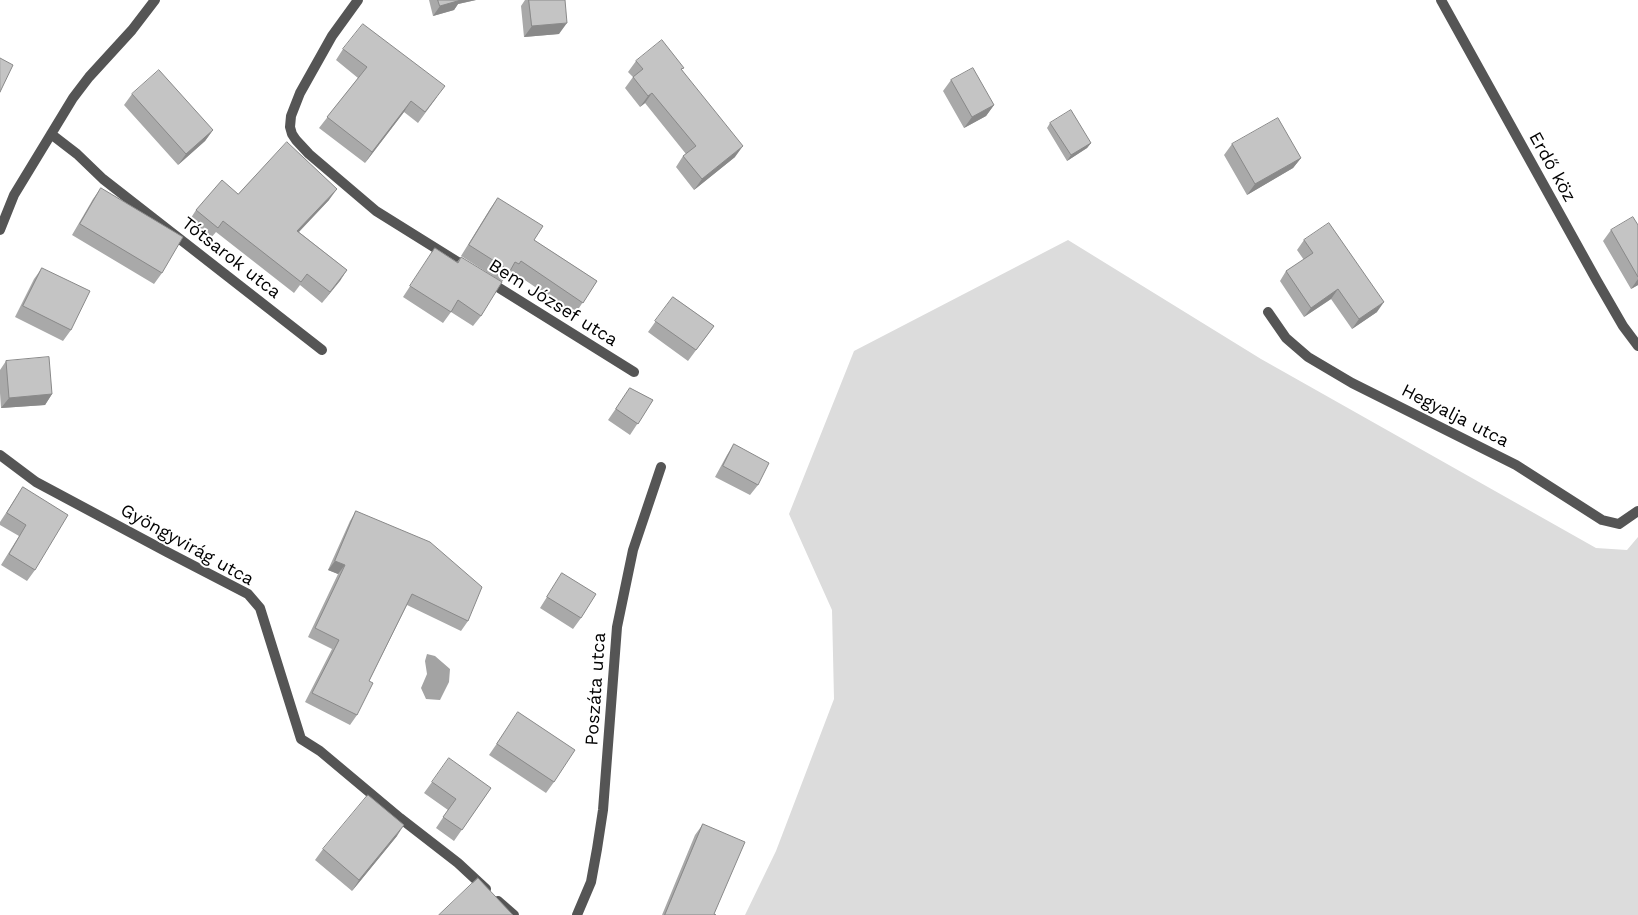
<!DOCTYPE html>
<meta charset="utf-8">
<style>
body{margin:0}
canvas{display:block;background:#fff}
</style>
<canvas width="1638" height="915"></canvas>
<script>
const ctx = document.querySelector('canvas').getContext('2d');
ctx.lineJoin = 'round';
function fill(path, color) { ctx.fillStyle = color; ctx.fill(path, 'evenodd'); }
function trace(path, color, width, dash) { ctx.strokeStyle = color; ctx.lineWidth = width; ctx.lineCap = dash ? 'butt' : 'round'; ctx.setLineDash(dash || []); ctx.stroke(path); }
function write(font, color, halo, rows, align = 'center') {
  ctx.font = font + ' "Work Sans",sans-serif'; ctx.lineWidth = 4; ctx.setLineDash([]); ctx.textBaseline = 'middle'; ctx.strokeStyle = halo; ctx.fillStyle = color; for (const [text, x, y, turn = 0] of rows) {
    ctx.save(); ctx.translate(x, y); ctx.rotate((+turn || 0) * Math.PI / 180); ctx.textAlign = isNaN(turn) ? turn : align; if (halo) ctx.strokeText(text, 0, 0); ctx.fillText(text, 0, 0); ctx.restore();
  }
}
const green = new Path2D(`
 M 1068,240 L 1261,359 L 1596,548 L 1627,550 L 1638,537 L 1638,915 L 745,915 L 776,851 L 834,699 L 832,610 L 789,514 L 854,351 Z`);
const water = new Path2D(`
 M 427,654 L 435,656 L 450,669 L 449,682 L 440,700 L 426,699 L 421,688 L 427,674 L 425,661 Z`);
const minor = new Path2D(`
 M 358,0 L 332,36 L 300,93 L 291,116 L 290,127 L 292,134 L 296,140 L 309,154 L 376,211 L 469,269
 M 1441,0 L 1597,281 L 1623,326 L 1638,346
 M 51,134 L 77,154 L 103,179 L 322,350
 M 0,230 L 14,195 L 73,98 L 89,77 L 132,30 L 155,0
 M 488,281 L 634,372
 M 1268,312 L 1286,338 L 1308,357 L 1352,383 L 1516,465 L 1602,520 L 1619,524 L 1638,511
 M 0,455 L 36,482 L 167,552 L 248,594 L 260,608 L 301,739 L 320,751 L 400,818 L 458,863 L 486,889
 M 498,901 L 514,915
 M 577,915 L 591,882 L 597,849 L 603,810 L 617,627 L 633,550 L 661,467`);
const wall = new Path2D(`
 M 429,0 L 476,0 L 458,4 L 454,10 L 433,16 Z
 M 525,0 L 565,0 L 559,34 L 524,37 L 521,6 Z
 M 343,49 L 437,97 L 418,123 L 404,112 L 365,163 L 319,128 L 358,78 L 336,60 Z
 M 636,61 L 682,70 L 735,157 L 694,190 L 676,167 L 683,156 L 686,154 L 645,103 L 640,107 L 625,88 L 633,77 L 628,72 Z
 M 951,80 L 994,105 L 986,116 L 964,128 L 943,91 Z
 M 132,94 L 213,130 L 205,141 L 178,165 L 124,105 Z
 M 1050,123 L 1091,143 L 1087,148 L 1067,161 L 1047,128 Z
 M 1232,144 L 1301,158 L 1293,168 L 1247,195 L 1224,155 Z
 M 101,188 L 162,273 L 154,284 L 72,235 L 93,199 Z
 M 238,194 L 329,200 L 299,232 L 347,270 L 322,303 L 300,285 L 294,293 L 216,232 L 210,239 L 189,221 L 196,210 Z
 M 498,198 L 534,240 L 597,281 L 575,314 L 513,272 L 511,275 L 508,273 L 502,282 L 461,256 L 490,209 Z
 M 1638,225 L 1638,285 L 1631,289 L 1603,241 L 1611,230 Z
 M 1304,240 L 1377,312 L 1352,329 L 1331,299 L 1304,317 L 1280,281 L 1286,271 L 1304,260 L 1297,250 Z
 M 435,248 L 457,262 L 461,257 L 481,316 L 473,326 L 451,312 L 443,323 L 403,297 Z
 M 42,268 L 71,330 L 63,341 L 15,317 L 34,279 Z
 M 673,297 L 714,326 L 688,361 L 648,332 Z
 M 6,361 L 52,394 L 45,405 L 1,408 L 0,393 L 0,370 Z
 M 630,388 L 653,400 L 630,435 L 608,420 Z
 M 734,444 L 758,485 L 750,495 L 715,477 L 727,455 Z
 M 23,487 L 35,570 L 27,581 L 1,565 L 19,536 L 0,525 L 0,522 Z
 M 356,511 L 468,621 L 461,631 L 407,605 L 369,681 L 357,715 L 350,725 L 305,702 L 332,649 L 308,637 L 338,574 L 328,570 L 350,521 Z
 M 562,573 L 581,618 L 573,629 L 540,608 Z
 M 511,723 L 554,782 L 546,793 L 489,755 Z
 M 432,782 L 491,788 L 454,841 L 436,828 L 448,810 L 424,793 Z
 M 703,824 L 714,914 L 716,915 L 662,915 L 695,835 Z
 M 397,836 L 352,891 L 315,860 L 323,849 Z`);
const shadedWall = new Path2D(`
 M 457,0 L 476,0 L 458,4 L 454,10 L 433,16 L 440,6 Z
 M 567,23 L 559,34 L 524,37 L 532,26 Z
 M 652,93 L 645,103 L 640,107 L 648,96 Z
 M 411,101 L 404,112 L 365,163 L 372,152 Z
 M 994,105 L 986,116 L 964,128 L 972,117 Z
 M 213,130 L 205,141 L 178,165 L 186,154 Z
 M 1091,143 L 1087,148 L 1067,161 L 1071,155 Z
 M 743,146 L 735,157 L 694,190 L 702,179 Z
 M 1301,158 L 1293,168 L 1247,195 L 1255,184 Z
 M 337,189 L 329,200 L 290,241 L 297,231 Z
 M 347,270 L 340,281 L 322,303 L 330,292 Z
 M 1638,279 L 1638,285 L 1631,289 Z
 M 1338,289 L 1331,299 L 1304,317 L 1311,308 Z
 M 1384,302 L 1377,312 L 1352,329 L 1359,319 Z
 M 52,394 L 45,405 L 1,408 L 9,398 Z
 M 335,561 L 345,565 L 338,574 L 328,570 Z
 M 404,825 L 397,836 L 352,891 L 359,880 Z`);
const building = new Path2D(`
 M 438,0 L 461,0 L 440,6 Z
 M 529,0 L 565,0 L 567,23 L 532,26 Z
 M 363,24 L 445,86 L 425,112 L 411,101 L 372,152 L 327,117 L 367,67 L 343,49 Z
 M 662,40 L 684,68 L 681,69 L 743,146 L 702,179 L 683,156 L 696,146 L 652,93 L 648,96 L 633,77 L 643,69 L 636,61 Z
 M 0,58 L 13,65 L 0,92 Z
 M 973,68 L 994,105 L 972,117 L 951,80 Z
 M 159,70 L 213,130 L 186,154 L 132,94 Z
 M 1071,110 L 1091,143 L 1071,155 L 1050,123 Z
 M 1278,118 L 1301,158 L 1255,184 L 1232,144 Z
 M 287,142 L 337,189 L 297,231 L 347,270 L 330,292 L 307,274 L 301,282 L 223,221 L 218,228 L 196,210 L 222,180 L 238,194 Z
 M 101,188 L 183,237 L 162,273 L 80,224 Z
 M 498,198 L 543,226 L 534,240 L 597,281 L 583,303 L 521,261 L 519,264 L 515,262 L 510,271 L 469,245 Z
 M 1633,217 L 1638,225 L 1638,277 L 1611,230 Z
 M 1329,223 L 1384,302 L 1359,319 L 1338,289 L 1311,308 L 1286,271 L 1313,253 L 1304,240 Z
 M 435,248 L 458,263 L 461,257 L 502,282 L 481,316 L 458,300 L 451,312 L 410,286 Z
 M 42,268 L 90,291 L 71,330 L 23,306 Z
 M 673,297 L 714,326 L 696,350 L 655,321 Z
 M 49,357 L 52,394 L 9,398 L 6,361 Z
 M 630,388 L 653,400 L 638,424 L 616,409 Z
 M 734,444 L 769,463 L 758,485 L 723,466 Z
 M 23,487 L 68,515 L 35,570 L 9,554 L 26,525 L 7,513 Z
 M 356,511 L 430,542 L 482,587 L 468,621 L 412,594 L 369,681 L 373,683 L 357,715 L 312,693 L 339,640 L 315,628 L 345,565 L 335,561 Z
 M 562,573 L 596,594 L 581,618 L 547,597 Z
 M 518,712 L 575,750 L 554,782 L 497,744 Z
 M 449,758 L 491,788 L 462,830 L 443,817 L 456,799 L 432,782 Z
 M 368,795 L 404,825 L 359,880 L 323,849 Z
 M 703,824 L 745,842 L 714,914 L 716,915 L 665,915 Z
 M 478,878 L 513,915 L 439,915 Z`);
const streetNames = [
 ["Erdő köz",1552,167,61],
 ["Tótsarok utca",231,258,38],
 ["Bem József utca",553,303,32],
 ["Hegyalja utca",1455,416,27],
 ["Gyöngyvirág utca",187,545,29],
 ["Poszáta utca",596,689,-86]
];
fill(green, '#dcdcdc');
fill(water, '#a3a3a3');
trace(minor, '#555', 10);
fill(wall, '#a9a9a9');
fill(shadedWall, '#898989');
fill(building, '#c4c4c4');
trace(building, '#898989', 1);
write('18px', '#000', '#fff', streetNames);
</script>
